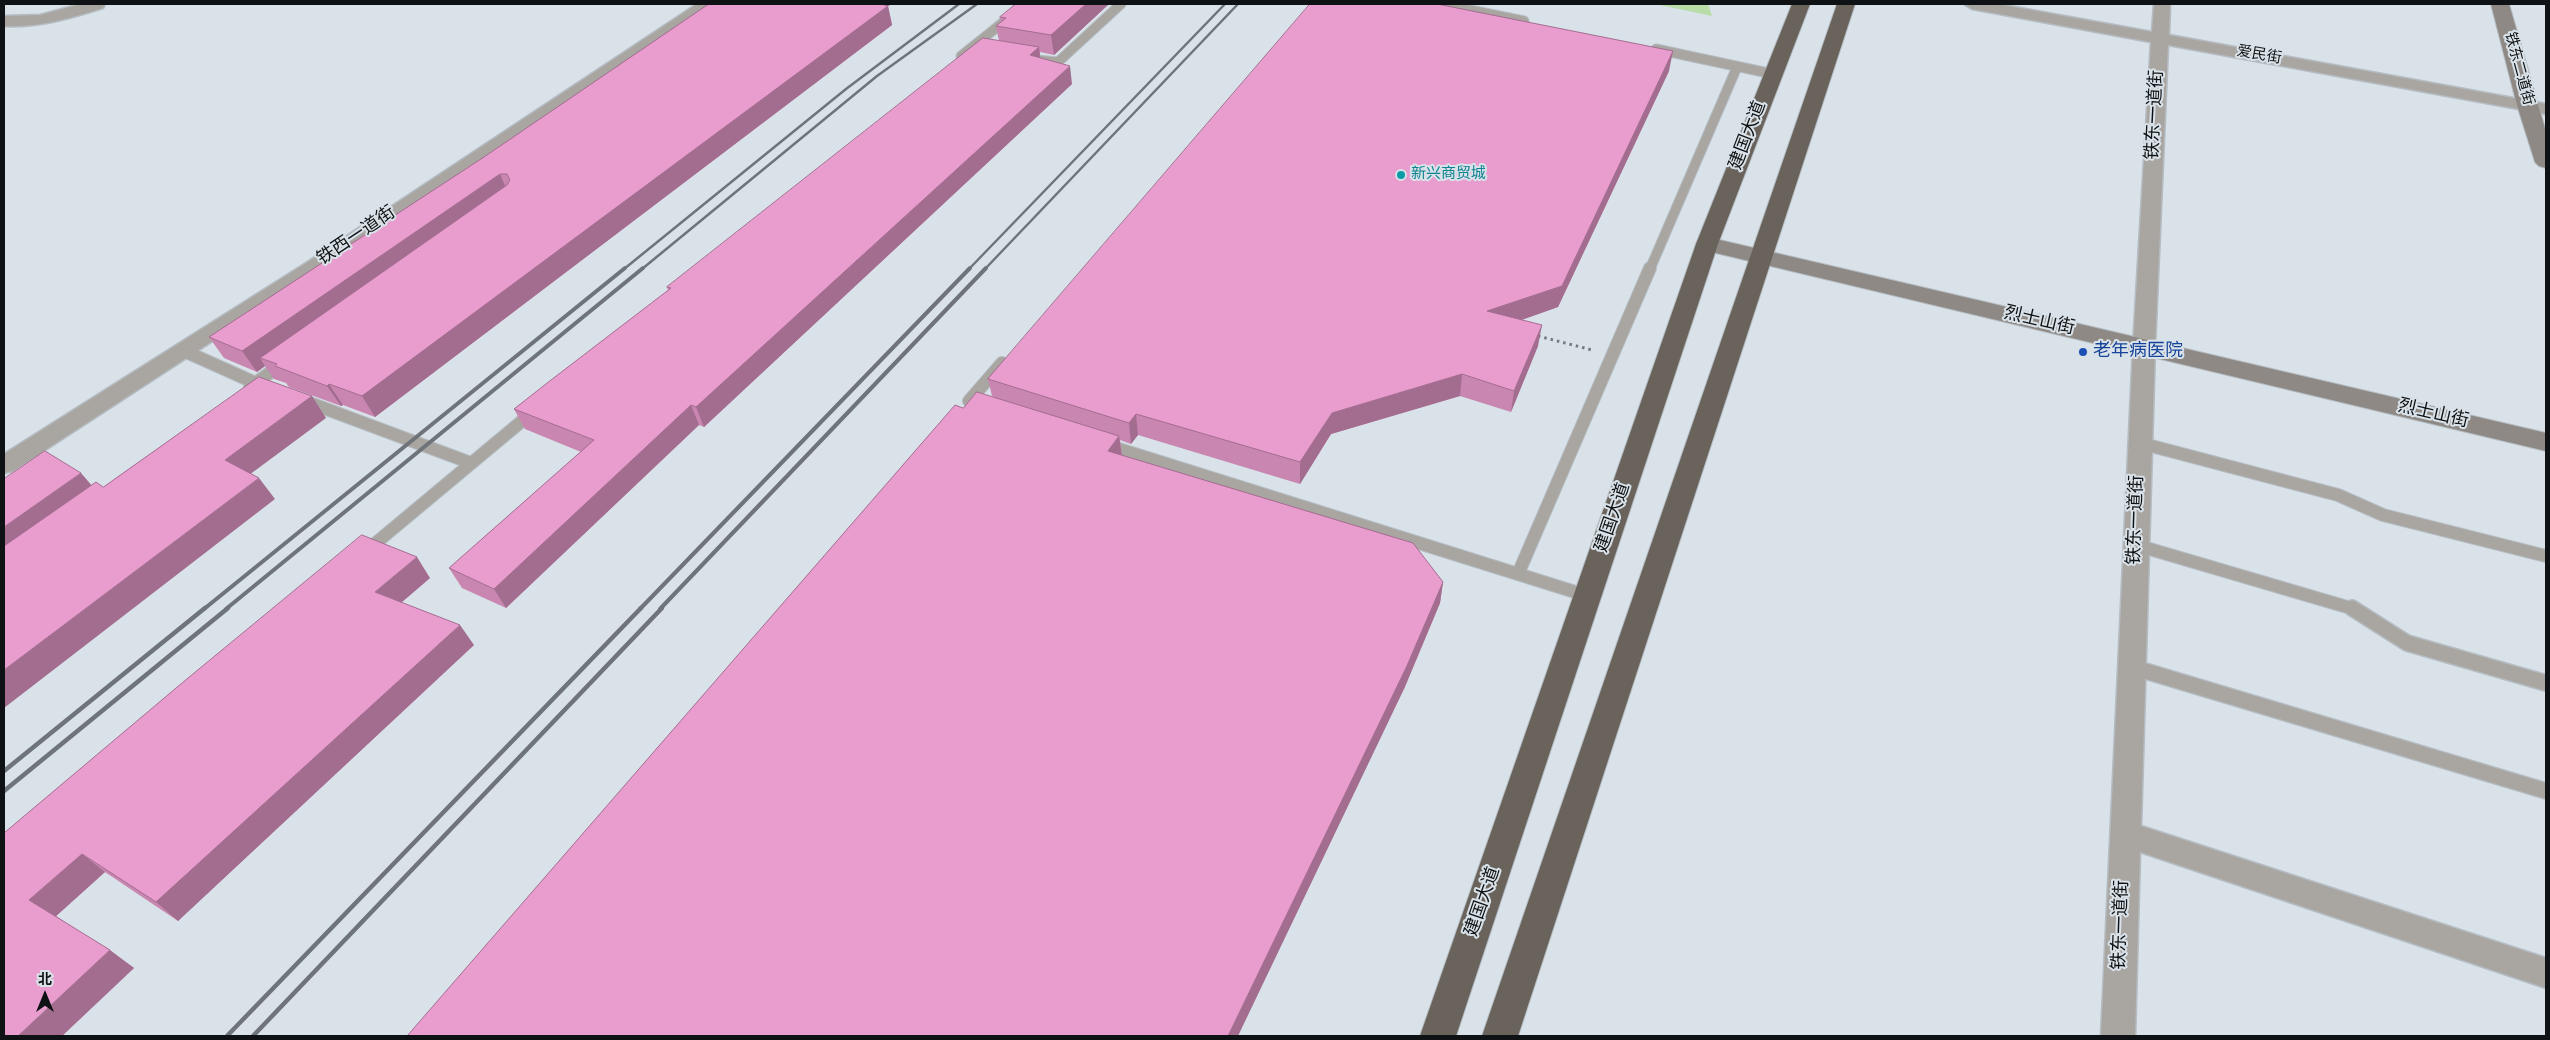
<!DOCTYPE html>
<meta charset="utf-8">
<style>
body{margin:0}
#map{position:relative;width:2550px;height:1040px;overflow:hidden;background:#d9e2e9;font-family:Spectral,"Noto Sans SC",serif}
canvas{display:block}
.frame{position:absolute;inset:0;border:5px solid #0f1214;pointer-events:none}
.north{position:absolute;left:20px;top:970px;width:50px;height:50px;-webkit-text-stroke:4px #d9e2e9;paint-order:stroke;rotate:0deg;font-size:14px;font-weight:700;line-height:20px;text-align:center;color:#0f1214}
.north::after{content:'';display:block;margin:auto;width:18px;height:22px;background:#0f1214;clip-path:polygon(50% 0,100% 100%,50% 72%,0 100%)}
</style>
<div id="map">
<canvas width="2550" height="1040"></canvas>
<div class="frame"></div>
<div class="north">北</div>
</div>
<script>
const ctx = document.querySelector('canvas').getContext('2d');
ctx.lineJoin = 'round';
function fill(path, color) { ctx.fillStyle = color; ctx.fill(path, 'evenodd'); }
function trace(path, color, width, dash) { ctx.strokeStyle = color; ctx.lineWidth = width; ctx.lineCap = dash ? 'butt' : 'round'; ctx.setLineDash(dash || []); ctx.stroke(path); }
function write(font, color, halo, rows, align = 'center') {
  ctx.font = font + ' Spectral,"Noto Sans SC",serif'; ctx.lineWidth = 4; ctx.setLineDash([]); ctx.textBaseline = 'middle'; ctx.strokeStyle = halo; ctx.fillStyle = color; for (const [text, x, y, turn = 0] of rows) {
    ctx.save(); ctx.translate(x, y); ctx.rotate((+turn || 0) * Math.PI / 180); ctx.textAlign = isNaN(turn) ? turn : align; if (halo) ctx.strokeText(text, 0, 0); ctx.fillText(text, 0, 0); ctx.restore();
  }
}
const green = new Path2D(`
 M 1655,4 L 1708,4 L 1712,16 Z`);
const path = new Path2D(`
 M 1538,336 L 1592,350`);
const laneFar2 = new Path2D(`
 M 1441,4 L 1524,21
 M 1656,49 L 1773,74
 M 961,56 L 1026,4
 M 1037,60 L 1058,62 L 1121,4
 M 1650,269 L 1737,67`);
const laneFar1 = new Path2D(`
 M 182,350 L 260,385
 M 250,387 L 282,364
 M 302,400 L 471,463
 M 985,406 L 969,401 L 1002,363
 M 2140,443 L 2338,495 L 2383,515 L 2546,556
 M 1106,445 L 1588,596
 M 2136,545 L 2354,609
 M 365,552 L 534,411
 M 1518,574 L 1650,268`);
const lane = new Path2D(`
 M 2352,608 L 2407,643 L 2546,683
 M 2132,667 L 2546,791`);
const street = new Path2D(`
 M 81,4 L 105,4 L 103,8 C 71,18 38,28 4,26 L 4,16 L 40,15 Z
 M 697,4 L 716,4 L 320,271 L 13,471 L 4,473 L 4,454 L 306,263 Z
 M 1964,4 L 1998,4 L 2152,32 L 2154,4 L 2170,4 L 2169,35 L 2546,104 L 2546,114 L 2168,45 L 2155,347 L 2141,826 L 2546,958 L 2546,988 L 2140,852 L 2135,1036 L 2101,1036 L 2133,347 L 2151,42 L 1972,9 Z`);
const secondary = new Path2D(`
 M 2491,4 L 2509,4 L 2546,132 L 2546,168 L 2539,166 L 2535,162 L 2517,105 Z
 M 1707,237 L 2546,433 L 2546,451 L 1699,249 L 1696,244 L 1699,239 Z`);
const highway = new Path2D(`
 M 1792,4 L 1810,4 L 1718,244 L 1456,1036 L 1420,1036 L 1696,244 Z
 M 1837,4 L 1855,4 L 1518,1036 L 1482,1036 Z`);
const railFar2 = new Path2D(`
 M 624,269 L 846,89 L 959,4
 M 642,269 L 877,76 L 977,4
 M 969,269 L 1225,4
 M 985,269 L 1238,4`);
const railFar1 = new Path2D(`
 M 204,609 L 625,268
 M 226,609 L 643,268
 M 640,609 L 970,268
 M 660,609 L 986,268`);
const rail = new Path2D(`
 M 4,771 L 205,608
 M 4,791 L 228,608
 M 227,1036 L 641,608
 M 253,1036 L 662,608`);
const wall = new Path2D(`
 M 709,4 L 892,4 L 888,6 L 892,25 L 375,417 L 343,405 L 341,406 L 289,387 L 286,383 L 274,379 L 265,366 L 257,372 L 224,358 L 209,337 L 484,157 Z
 M 1109,4 L 1054,55 L 1040,52 L 1040,58 L 1072,84 L 704,427 L 699,425 L 506,608 L 462,588 L 449,568 L 581,452 L 525,429 L 514,409 L 668,291 L 667,287 L 999,41 L 996,26 L 1001,23 L 1000,17 Z
 M 1669,71 L 1558,307 L 1521,320 L 1538,346 L 1511,412 L 1460,396 L 1331,434 L 1300,484 L 1138,435 L 1131,444 L 1120,440 L 1122,455 L 1443,582 L 1440,603 L 1404,689 L 992,396 L 988,379 Z
 M 430,578 L 401,603 L 474,645 L 178,921 L 105,872 L 56,916 L 134,968 L 62,1036 L 4,833 Z`);
const shadedWall = new Path2D(`
 M 868,4 L 892,4 L 888,6 L 892,25 L 375,417 L 362,396 Z
 M 1086,4 L 1109,4 L 1054,55 L 1051,35 Z
 M 1039,47 L 1041,66 L 1030,55 Z
 M 1673,51 L 1669,71 L 1558,307 L 1485,333 L 1487,311 Z
 M 1070,66 L 1072,84 L 704,427 L 696,407 Z
 M 500,174 L 509,195 L 260,358 L 265,366 L 257,372 L 242,351 Z
 M 1542,325 L 1538,346 L 1511,412 L 1514,391 Z
 M 1462,374 L 1460,396 L 1331,434 L 1300,484 L 1300,462 L 1332,413 Z
 M 329,384 L 343,405 L 341,406 L 327,386 Z
 M 312,396 L 326,418 L 241,481 L 225,460 Z
 M 691,405 L 699,425 L 506,608 L 494,589 Z
 M 1136,414 L 1138,435 L 1131,444 L 1129,423 Z
 M 1119,436 L 1122,457 L 1108,451 Z
 M 81,473 L 100,495 L 4,563 L 4,527 Z
 M 259,478 L 275,499 L 4,708 L 4,670 Z
 M 417,557 L 430,578 L 389,613 L 375,592 Z
 M 1443,582 L 1440,603 L 1404,689 L 1238,1036 L 1228,1036 Z
 M 460,625 L 474,645 L 178,921 L 156,902 Z
 M 82,854 L 105,872 L 54,918 L 29,900 Z
 M 110,950 L 134,968 L 62,1036 L 18,1036 Z`);
const building = new Path2D(`
 M 709,4 L 881,4 L 888,6 L 362,396 L 329,384 L 327,386 L 275,366 L 277,364 L 260,358 L 507,185 L 510,180 L 507,174 L 500,174 L 242,351 L 209,337 L 484,157 Z
 M 1016,4 L 1086,4 L 1051,35 L 996,26 L 1006,18 L 1000,17 Z
 M 1310,4 L 1437,4 L 1673,51 L 1562,286 L 1487,311 L 1542,325 L 1514,391 L 1462,374 L 1332,413 L 1300,462 L 1136,414 L 1129,423 L 988,379 Z
 M 983,38 L 1039,47 L 1030,55 L 1070,66 L 696,407 L 691,405 L 494,589 L 449,568 L 594,440 L 514,409 L 551,380 L 671,288 L 667,287 Z
 M 259,377 L 312,396 L 225,460 L 259,478 L 4,670 L 4,546 L 96,482 L 103,487 Z
 M 977,392 L 1119,436 L 1108,451 L 1413,543 L 1443,582 L 1406,668 L 1228,1036 L 407,1036 L 955,405 L 963,408 Z
 M 45,451 L 81,473 L 4,527 L 4,479 Z
 M 362,535 L 417,557 L 375,592 L 460,625 L 156,902 L 82,854 L 29,900 L 110,950 L 18,1036 L 4,1036 L 4,833 L 182,683 Z`);
const markers = [
 [1401,175,5,"#0f9aa8"],
 [2083,352,5,"#1a4fb4"]
];
const farStreetnames = [
 ["爱民街",2259,56,10],
 ["铁东二道街",2518,69,75]
];
const farCulturenames = [
 ["新兴商贸城",1411,175]
];
const streetNames = [
 ["铁东一道街",2156,115,-87],
 ["建国大道",1749,136,-69],
 ["铁西一道街",357,237,-34],
 ["烈士山街",2039,322,13],
 ["烈士山街",2433,415,13],
 ["建国大道",1614,518,-71],
 ["铁东一道街",2137,520,-88],
 ["建国大道",1484,902,-71],
 ["铁东一道街",2122,925,-88]
];
const transitNames = [
 ["老年病医院",2093,352]
];
fill(green, '#b9dda6');
trace(laneFar2, '#b5bdc3', 11);
trace(laneFar1, '#b5bdc3', 14);
trace(lane, '#b5bdc3', 18);
trace(street, '#b5bdc3', 3);
trace(secondary, '#b5bdc3', 2);
trace(highway, '#b5bdc3', 2);
trace(path, '#747a7e', 3, [2.5, 4]);
trace(laneFar2, '#a9a6a2', 9);
trace(laneFar1, '#a9a6a2', 12);
trace(lane, '#a9a6a2', 15);
fill(street, '#a9a6a2');
fill(secondary, '#8e8984');
fill(highway, '#6a635c');
trace(railFar2, '#6e7479', 2.5);
trace(railFar1, '#6e7479', 4);
trace(rail, '#6e7479', 4.5);
fill(wall, '#c886b1');
fill(shadedWall, '#a36d90');
fill(building, '#e99cce');
trace(building, '#a36d90', 1);
for (const [x, y, r, color] of markers) { const dot = new Path2D(); dot.arc(x, y, r, 0, 2 * Math.PI); ctx.fillStyle = color; ctx.fill(dot); trace(dot, '#d9e2e9', 2); }
write('15px', '#0f1214', '#d9e2e9', farStreetnames);
write('15px', '#0d838f', '#d9e2e9', farCulturenames, 'left');
write('18px', '#0f1214', '#d9e2e9', streetNames);
write('18px', '#164399', '#d9e2e9', transitNames, 'left');
</script>
